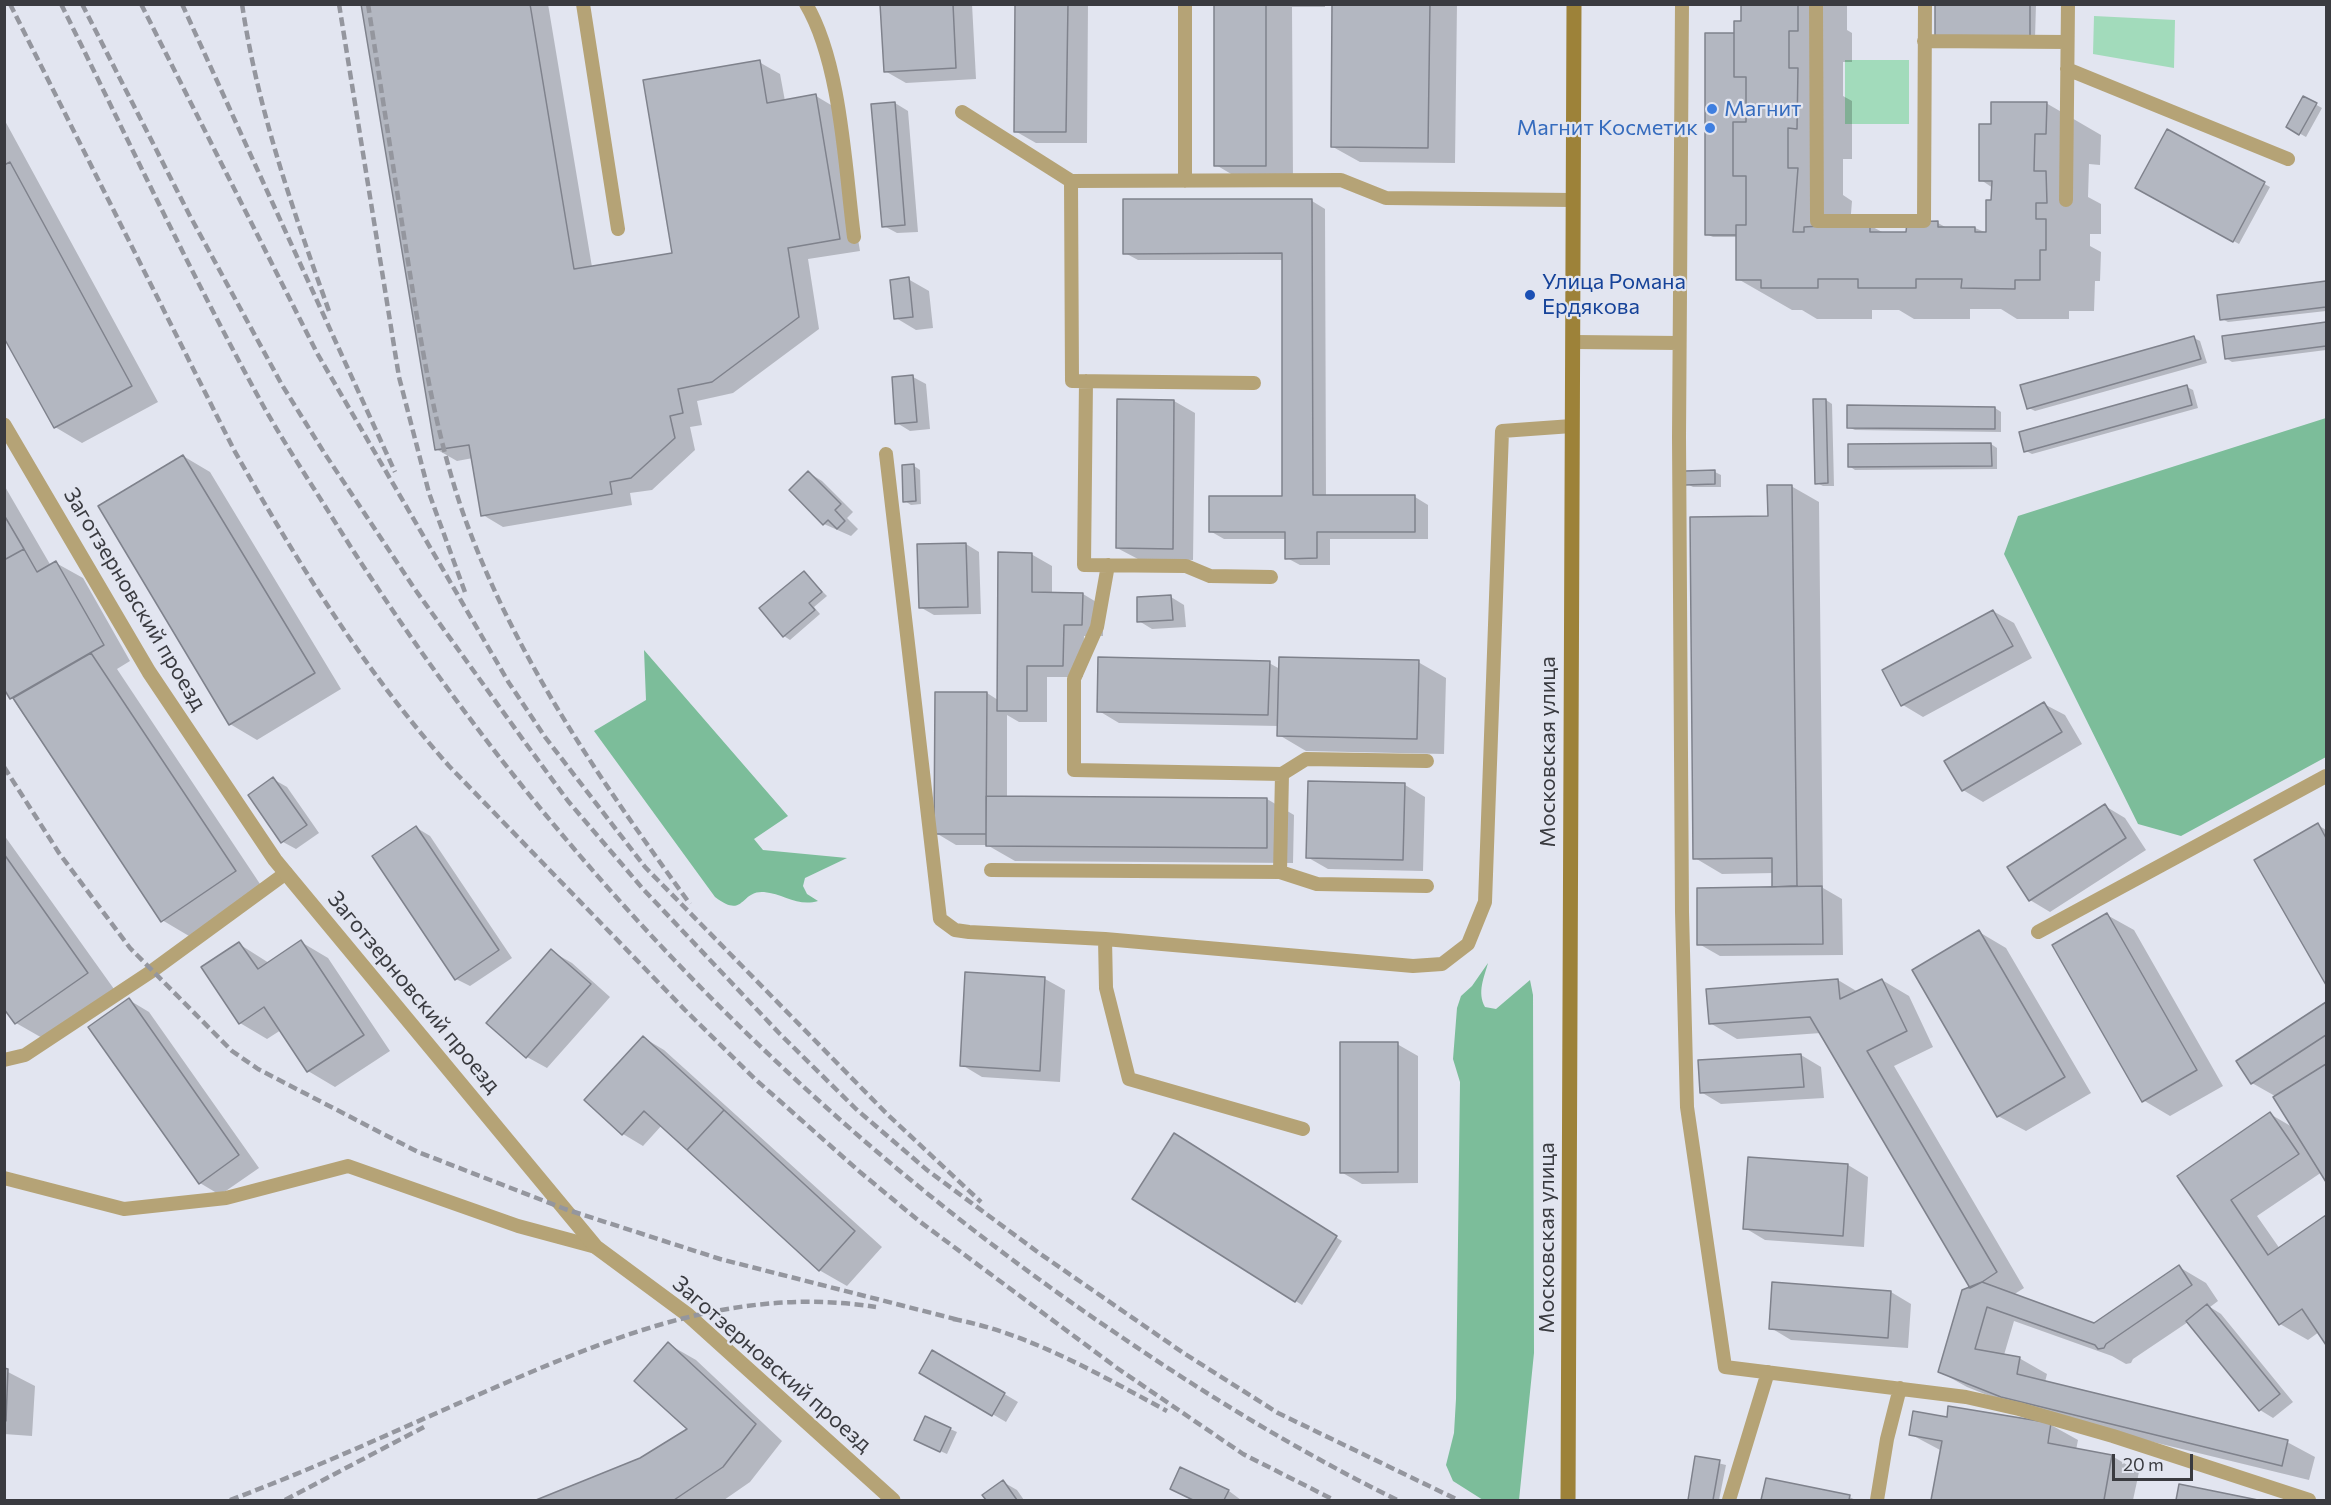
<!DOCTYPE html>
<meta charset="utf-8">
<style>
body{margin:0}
#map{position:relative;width:2331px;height:1505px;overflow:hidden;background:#e2e5f0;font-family:Commissioner,sans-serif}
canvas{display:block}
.frame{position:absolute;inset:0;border:6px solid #3a3b40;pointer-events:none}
.scale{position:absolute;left:2112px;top:1454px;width:81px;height:27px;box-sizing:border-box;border:3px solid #3a3b40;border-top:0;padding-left:8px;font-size:18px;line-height:21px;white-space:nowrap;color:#3a3b40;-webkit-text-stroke:4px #e2e5f0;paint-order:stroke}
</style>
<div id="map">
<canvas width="2331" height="1505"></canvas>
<div class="frame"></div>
<div class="scale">20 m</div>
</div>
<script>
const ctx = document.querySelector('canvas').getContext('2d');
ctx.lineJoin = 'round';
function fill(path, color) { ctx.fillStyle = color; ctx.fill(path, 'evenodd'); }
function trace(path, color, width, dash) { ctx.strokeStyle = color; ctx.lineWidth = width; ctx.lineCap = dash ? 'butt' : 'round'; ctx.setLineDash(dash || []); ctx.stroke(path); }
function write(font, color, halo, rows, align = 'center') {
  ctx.font = font + ' Commissioner,sans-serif'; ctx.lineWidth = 4.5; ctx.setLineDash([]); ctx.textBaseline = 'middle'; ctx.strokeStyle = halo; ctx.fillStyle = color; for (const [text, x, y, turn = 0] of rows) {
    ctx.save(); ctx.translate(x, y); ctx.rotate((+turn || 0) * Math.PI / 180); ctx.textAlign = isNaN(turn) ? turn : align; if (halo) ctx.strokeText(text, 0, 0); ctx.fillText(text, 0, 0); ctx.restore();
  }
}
const green = new Path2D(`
 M 2094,16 L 2175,20 L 2174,68 L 2093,54 Z
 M 1845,60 L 1909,60 L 1909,124 L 1845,124 Z`);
const forest = new Path2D(`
 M 2326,418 L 2326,757 L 2181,836 L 2138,824 L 2004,554 L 2018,516 Z
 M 644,650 L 788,816 L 754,839 L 763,850 L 847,858 L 805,878 L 803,886 L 807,894 L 818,901 C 798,907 784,894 764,892 C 740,890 745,920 715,897 L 594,731 L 646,700 Z
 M 1488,963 C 1484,978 1477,992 1485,1007 L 1496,1009 L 1530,980 L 1533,995 L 1534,1353 L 1519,1500 L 1483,1500 L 1453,1481 L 1446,1465 L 1454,1433 L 1456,1399 L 1460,1082 L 1453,1059 L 1457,1008 L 1461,996 L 1472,986 Z`);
const shadow = new Path2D(`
 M 362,4 L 548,4 L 592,267 L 673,254 L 759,62 L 780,74 L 785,101 L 816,96 L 836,108 L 860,251 L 808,259 L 819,329 L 733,393 L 697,401 L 702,425 L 690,427 L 695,450 L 652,490 L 630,493 L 632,505 L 503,527 L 483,515 L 473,458 L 457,461 L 436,449 Z
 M 882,4 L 972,4 L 976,79 L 906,83 L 885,71 Z
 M 1016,4 L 1088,4 L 1087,143 L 1036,143 L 1015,131 Z
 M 1215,4 L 1325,4 L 1325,7 L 1292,7 L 1293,181 L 1243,181 L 1216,165 Z
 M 1334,4 L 1457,4 L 1455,163 L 1360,162 L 1333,147 Z
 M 1743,4 L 1847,4 L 1847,30 L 1852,33 L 1852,62 L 1843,62 L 1843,96 L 1852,101 L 1852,159 L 1843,159 L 1843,195 L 1852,201 L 1850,226 L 1869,225 L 1884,233 L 1908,233 L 1938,223 L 1947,228 L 1975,228 L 1987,233 L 1993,188 L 1981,180 L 1993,126 L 2046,103 L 2101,135 L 2100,165 L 2089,164 L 2088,197 L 2101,204 L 2101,234 L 2090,234 L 2090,246 L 2101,252 L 2100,281 L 2095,281 L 2094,311 L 2069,311 L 2069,319 L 2017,319 L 2001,309 L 1970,309 L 1970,319 L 1914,319 L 1899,310 L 1872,310 L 1872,319 L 1817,319 L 1802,310 L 1792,310 L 1738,279 L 1738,237 L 1713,237 L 1706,234 L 1735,35 L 1743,22 Z
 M 1936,4 L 2036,4 L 2035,39 Z
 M 2304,98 L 2322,108 L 2306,137 L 2288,127 Z
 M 895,103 L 908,111 L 918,232 L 897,233 L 884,226 Z
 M 4,119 L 158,402 L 82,443 L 55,427 L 4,335 Z
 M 2168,131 L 2270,187 L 2239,244 L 2137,188 Z
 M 1312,201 L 1325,209 L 1326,496 L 1415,497 L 1428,505 L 1428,539 L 1330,539 L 1330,565 L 1300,565 L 1287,558 L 1287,539 L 1224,539 L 1210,531 L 1284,497 L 1284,260 L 1138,260 L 1125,253 Z
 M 908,279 L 929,291 L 933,328 L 916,330 L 896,318 Z
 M 2326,283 L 2326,311 L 2228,322 L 2222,319 L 2219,296 Z
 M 2326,324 L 2326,350 L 2232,362 L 2226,358 L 2223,337 Z
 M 2194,338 L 2200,341 L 2207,363 L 2035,411 L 2029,408 Z
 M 913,377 L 926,384 L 930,429 L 910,431 L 897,423 Z
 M 2187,387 L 2193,390 L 2198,408 L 2032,454 L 2026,451 Z
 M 1826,400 L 1832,404 L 1834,486 L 1823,486 L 1817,483 Z
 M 1119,401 L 1174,401 L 1195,413 L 1193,560 L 1138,559 L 1117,548 Z
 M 1995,408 L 2001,412 L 2001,432 L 1855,430 L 1848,427 Z
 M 1991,444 L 1997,448 L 1997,469 L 1855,470 L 1849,466 L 1849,445 Z
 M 183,456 L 210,472 L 341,689 L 257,740 L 230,724 Z
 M 914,466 L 920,470 L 921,504 L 911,505 L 905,501 Z
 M 1715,472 L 1721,475 L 1721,487 L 1693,487 L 1687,484 Z
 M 809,473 L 822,481 L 853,512 L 847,518 L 858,529 L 851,536 L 824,524 Z
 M 4,485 L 51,566 L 56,563 L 83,578 L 130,661 L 117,669 L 262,887 L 189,936 L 162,920 L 4,686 Z
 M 1791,486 L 1819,502 L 1823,888 L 1842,899 L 1843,955 L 1720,956 L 1699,944 L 1774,888 L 1774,873 L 1722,874 L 1695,858 L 1769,517 Z
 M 966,544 L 979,552 L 981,614 L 934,615 L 920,607 Z
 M 1031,554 L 1052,566 L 1052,594 L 1083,594 L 1103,606 L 1103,636 L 1084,636 L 1083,677 L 1047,677 L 1047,722 L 1019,722 L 1007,715 L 1007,797 L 1267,799 L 1294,815 L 1293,863 L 1015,861 L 987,845 L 956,845 L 936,833 L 987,693 L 998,700 Z
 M 804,573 L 827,596 L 814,607 L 820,614 L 790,640 L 784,636 Z
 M 1171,597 L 1184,605 L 1186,627 L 1152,629 L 1139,621 Z
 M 1993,611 L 2014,623 L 2032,658 L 1923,717 L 1903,705 Z
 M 1418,662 L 1446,678 L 1444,754 L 1306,751 L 1279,735 L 1279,726 L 1119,723 L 1099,711 L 1269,663 L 1280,669 Z
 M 2044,704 L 2065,715 L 2082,744 L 1983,802 L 1963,790 Z
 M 273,779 L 287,787 L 319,833 L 296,849 L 283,842 Z
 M 1405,785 L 1425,797 L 1423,871 L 1328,869 L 1307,857 Z
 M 2105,806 L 2125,818 L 2146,850 L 2050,912 L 2030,900 Z
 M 2318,825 L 2326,830 L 2326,982 L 2256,861 Z
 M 417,828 L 430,836 L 512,958 L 470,986 L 456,979 Z
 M 4,835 L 114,989 L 44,1039 L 16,1023 L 4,1006 Z
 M 2107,915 L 2134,930 L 2223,1086 L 2170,1116 L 2143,1100 Z
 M 1979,932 L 2006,948 L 2091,1093 L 2026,1131 L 1998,1116 Z
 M 301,942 L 328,958 L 390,1051 L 335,1087 L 308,1071 L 281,1030 L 267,1039 L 240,1023 L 239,944 L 269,963 Z
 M 551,951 L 572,963 L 610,997 L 547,1068 L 527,1057 Z
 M 1045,979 L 1065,990 L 1060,1082 L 982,1077 L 962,1065 Z
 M 1838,980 L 1858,992 L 1882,980 L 1909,996 L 1933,1047 L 1894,1066 L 2024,1288 L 2013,1295 L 2094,1325 L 2179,1267 L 2206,1283 L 2218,1301 L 2210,1307 L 2221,1314 L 2293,1402 L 2273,1418 L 2260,1410 L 2188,1322 L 2133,1359 L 2131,1363 L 2126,1364 L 2112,1356 L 2014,1321 L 2004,1355 L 2019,1358 L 2047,1374 L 2045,1382 L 2287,1442 L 2315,1457 L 2309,1480 L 2030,1412 L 1967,1387 L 1940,1372 L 1972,1289 L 1821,1033 L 1737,1039 L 1710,1023 Z
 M 129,1000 L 149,1012 L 259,1168 L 220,1195 L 200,1183 Z
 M 2326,1003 L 2326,1179 L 2322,1172 L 2257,1216 L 2280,1249 L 2326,1217 L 2326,1342 L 2319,1332 L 2308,1340 L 2280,1324 L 2179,1176 L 2270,1114 L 2294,1128 L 2275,1096 L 2252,1083 L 2238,1061 Z
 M 644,1038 L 664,1050 L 882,1247 L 847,1286 L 819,1270 L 662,1125 L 643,1146 L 623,1134 Z
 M 1397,1044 L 1418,1056 L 1418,1183 L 1362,1184 L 1341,1172 Z
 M 1801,1055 L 1821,1067 L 1824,1098 L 1721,1104 L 1701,1092 Z
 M 1174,1135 L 1342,1241 L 1302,1305 L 1134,1199 Z
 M 1848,1165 L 1868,1177 L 1864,1247 L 1765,1240 L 1745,1228 Z
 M 1891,1292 L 1911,1304 L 1908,1348 L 1791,1340 L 1771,1328 Z
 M 668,1344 L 696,1360 L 782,1441 L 750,1482 L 724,1500 L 540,1500 L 641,1459 L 689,1429 Z
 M 933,1352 L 1018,1402 L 1006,1422 L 921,1372 Z
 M 4,1370 L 35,1386 L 32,1436 L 4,1434 Z
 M 1948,1419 L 2051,1425 L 2078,1440 L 2076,1450 L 2112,1456 L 2139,1472 L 2133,1500 L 1933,1500 L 1942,1451 L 1910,1434 Z
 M 950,1429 L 957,1432 L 947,1454 L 922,1443 Z
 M 1697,1458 L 1726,1465 L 1719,1500 L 1689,1500 Z
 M 1181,1469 L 1229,1491 L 1241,1500 L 1193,1500 L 1185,1497 L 1172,1489 Z
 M 1767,1480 L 1849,1497 L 1856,1500 L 1763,1500 Z
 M 1003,1482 L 1017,1490 L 1024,1500 L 987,1500 L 984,1495 Z
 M 2181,1486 L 2251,1500 L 2178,1500 Z`);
const building = new Path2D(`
 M 361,4 L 530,4 L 574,269 L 672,253 L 643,80 L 760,60 L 767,103 L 816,94 L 840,239 L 788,248 L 799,317 L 712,382 L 678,389 L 683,413 L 670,416 L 675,438 L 631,478 L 610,482 L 612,494 L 481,516 L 469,445 L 435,450 Z
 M 880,4 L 953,4 L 956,68 L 884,72 Z
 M 1015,4 L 1068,4 L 1066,132 L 1014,132 Z
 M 1214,4 L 1266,4 L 1266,166 L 1214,166 Z
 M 1332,4 L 1430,4 L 1428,148 L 1331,147 Z
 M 1741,4 L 1798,4 L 1798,31 L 1789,31 L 1789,68 L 1798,68 L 1797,129 L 1788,128 L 1788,168 L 1798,168 L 1793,232 L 1804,232 L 1804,227 L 1870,223 L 1870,232 L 1906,232 L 1907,222 L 1938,221 L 1938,227 L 1975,227 L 1975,232 L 1986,232 L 1986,200 L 1991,200 L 1992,181 L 1979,181 L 1979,124 L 1991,124 L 1991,102 L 2047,102 L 2046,134 L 2035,134 L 2034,171 L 2046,171 L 2047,203 L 2036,203 L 2036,219 L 2046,219 L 2046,250 L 2040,250 L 2040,280 L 2015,280 L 2015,289 L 1961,288 L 1962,279 L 1916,279 L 1916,288 L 1858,288 L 1858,279 L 1818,279 L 1818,288 L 1761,288 L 1761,280 L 1736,280 L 1736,225 L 1746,225 L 1746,176 L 1733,176 L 1733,122 L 1746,122 L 1746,77 L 1734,77 L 1734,21 L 1741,21 Z
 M 1935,4 L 2030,4 L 2030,36 L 1935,36 Z
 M 1705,33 L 1734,33 L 1734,77 L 1746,77 L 1746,122 L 1733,122 L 1733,176 L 1746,176 L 1746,225 L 1736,225 L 1736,235 L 1705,235 Z
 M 2303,96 L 2317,103 L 2299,135 L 2286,127 Z
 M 895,102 L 905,225 L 882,227 L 871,104 Z
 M 2167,129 L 2265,182 L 2233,242 L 2135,188 Z
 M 10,162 L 132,386 L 54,428 L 4,338 L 4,165 Z
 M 1123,199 L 1312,199 L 1313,495 L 1415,495 L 1415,532 L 1317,532 L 1317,558 L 1285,559 L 1285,532 L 1209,532 L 1209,496 L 1282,496 L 1282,253 L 1123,254 Z
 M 909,277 L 913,317 L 894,319 L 890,280 Z
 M 2326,281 L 2326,307 L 2220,320 L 2217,295 Z
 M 2326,322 L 2326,346 L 2225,359 L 2222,336 Z
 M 2194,336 L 2201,359 L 2027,409 L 2020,385 Z
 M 913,375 L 917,422 L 895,424 L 892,377 Z
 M 2187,385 L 2192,405 L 2024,452 L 2019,432 Z
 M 1117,399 L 1174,400 L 1173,549 L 1116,548 Z
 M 1813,399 L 1826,399 L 1828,483 L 1815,484 Z
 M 1847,405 L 1995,407 L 1995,429 L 1847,428 Z
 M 1991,443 L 1992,466 L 1848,467 L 1848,444 Z
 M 183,455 L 315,673 L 229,725 L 98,506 Z
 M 914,464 L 916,501 L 903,502 L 902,465 Z
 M 1715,470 L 1715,484 L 1685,485 L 1685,471 Z
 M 808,471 L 841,504 L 835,510 L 845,521 L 837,529 L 828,520 L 823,525 L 789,490 Z
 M 1767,485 L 1792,485 L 1797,886 L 1772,887 L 1772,858 L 1693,859 L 1690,517 L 1768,516 Z
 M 4,515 L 24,549 L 4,560 Z
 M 966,543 L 968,607 L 919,608 L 917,544 Z
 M 24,549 L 37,572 L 56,561 L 104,645 L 10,699 L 4,689 L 4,560 Z
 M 998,552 L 1032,553 L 1032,592 L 1083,593 L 1082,625 L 1064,625 L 1063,666 L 1027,666 L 1027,711 L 997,711 Z
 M 804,571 L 822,592 L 809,603 L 815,610 L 783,637 L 759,608 Z
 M 1171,595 L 1173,620 L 1137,622 L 1137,597 Z
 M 1993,610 L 2013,646 L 1901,706 L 1882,670 Z
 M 91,653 L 236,871 L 161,922 L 13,698 Z
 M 1098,657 L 1270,661 L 1268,715 L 1097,712 Z
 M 1279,657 L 1419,660 L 1417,739 L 1277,736 Z
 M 935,692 L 987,692 L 986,834 L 934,834 Z
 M 2044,702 L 2062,732 L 1962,791 L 1944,761 Z
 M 273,777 L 307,825 L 281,843 L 248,795 Z
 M 1308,781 L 1405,783 L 1403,860 L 1306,858 Z
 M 986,796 L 1267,798 L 1267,848 L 986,846 Z
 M 2105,804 L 2126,838 L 2029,901 L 2007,867 Z
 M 2318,823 L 2326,838 L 2326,985 L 2254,860 Z
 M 416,826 L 499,950 L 455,980 L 372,856 Z
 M 4,854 L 88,973 L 15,1024 L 4,1009 Z
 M 1822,886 L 1823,944 L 1697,945 L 1697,888 Z
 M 2107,913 L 2197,1070 L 2142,1102 L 2052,945 Z
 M 1979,930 L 2065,1077 L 1997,1117 L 1912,970 Z
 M 301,940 L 364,1035 L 307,1072 L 264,1007 L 239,1024 L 201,967 L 239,942 L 258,969 Z
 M 551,949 L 591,984 L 526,1058 L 486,1023 Z
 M 965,972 L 1045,977 L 1040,1071 L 960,1066 Z
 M 1838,979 L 1840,999 L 1882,979 L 1907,1031 L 1867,1051 L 1997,1272 L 1982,1282 L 1970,1288 L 1810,1017 L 1709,1024 L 1706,989 Z
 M 129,998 L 239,1155 L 199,1184 L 88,1027 Z
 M 2326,1002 L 2326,1035 L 2251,1084 L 2236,1061 Z
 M 643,1036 L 724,1110 L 687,1150 L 644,1111 L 622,1135 L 584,1100 Z
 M 1340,1042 L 1398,1042 L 1398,1172 L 1340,1173 Z
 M 1801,1054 L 1804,1087 L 1700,1093 L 1698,1060 Z
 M 2326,1064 L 2326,1182 L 2273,1097 Z
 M 724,1110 L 855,1231 L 819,1271 L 687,1150 Z
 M 2270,1112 L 2299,1154 L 2231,1200 L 2268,1255 L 2326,1215 L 2326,1345 L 2302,1309 L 2279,1325 L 2177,1176 Z
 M 1174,1133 L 1337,1236 L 1295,1302 L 1132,1199 Z
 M 1748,1157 L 1848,1164 L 1843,1236 L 1743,1229 Z
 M 2179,1265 L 2192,1285 L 2106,1344 L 2104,1348 L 2098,1349 L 2095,1345 L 1987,1307 L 1975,1349 L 2020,1357 L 2017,1374 L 2288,1440 L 2282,1466 L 2001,1397 L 1938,1372 L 1962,1290 L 1982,1282 L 2094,1323 Z
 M 1772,1282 L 1891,1291 L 1888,1338 L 1769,1329 Z
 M 2207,1304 L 2280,1394 L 2259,1411 L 2186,1321 Z
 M 668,1342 L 756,1424 L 723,1467 L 674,1500 L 536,1500 L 640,1458 L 687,1429 L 634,1381 Z
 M 932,1350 L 1005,1393 L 992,1416 L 919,1373 Z
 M 4,1368 L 8,1369 L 6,1421 L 4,1421 Z
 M 1948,1406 L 2051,1423 L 2048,1443 L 2112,1455 L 2104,1500 L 1931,1500 L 1942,1441 L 1909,1435 L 1913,1411 L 1947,1417 Z
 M 925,1416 L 951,1428 L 940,1452 L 914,1440 Z
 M 1695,1456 L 1720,1460 L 1713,1500 L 1688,1500 Z
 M 1180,1467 L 1229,1490 L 1224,1500 L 1193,1500 L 1170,1489 Z
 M 1766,1478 L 1850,1495 L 1849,1500 L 1761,1500 Z
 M 1003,1480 L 1017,1500 L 986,1500 L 982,1495 Z
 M 2179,1484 L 2258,1500 L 2176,1500 Z`);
const service = new Path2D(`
 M 583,4 L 618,229
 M 806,4 C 841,63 845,168 854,237
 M 1185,4 L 1185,181
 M 1682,4 L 1679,437 L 1682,912 L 1687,1107 L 1725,1367 L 1966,1397 L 2019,1409 L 2113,1436 L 2309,1500
 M 1816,4 L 1817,221 L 1924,221 L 1925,4
 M 1924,41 L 2067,42
 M 2067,69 L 2288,159
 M 962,112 L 1071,181 L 1341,180 L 1386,198 L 1572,200
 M 1071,181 L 1072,381 L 1254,383
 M 2066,200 L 2068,4
 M 1575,342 L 1679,343
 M 1086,381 L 1084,565 L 1186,566 L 1210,576 L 1271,577
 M 886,454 L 940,919 L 955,930 L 969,932 L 1105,939 L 1413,966 L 1442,964 L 1468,944 L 1485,902 L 1502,431 L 1572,426
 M 1108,565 L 1097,627 L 1074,679 L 1074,770 L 1282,774 L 1306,759 L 1427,761
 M 991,870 L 1280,872 L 1282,774
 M 1280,872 L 1317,884 L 1427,886
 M 2038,932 L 2326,776
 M 1105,939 L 1106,988 L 1129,1079 L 1303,1129
 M 4,1060 L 25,1055 L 152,971 L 286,873
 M 4,1178 L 124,1209 L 226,1198 L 348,1166 L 518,1226 L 596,1247
 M 1729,1500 L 1768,1372
 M 1877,1500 L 1887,1439 L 1900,1388`);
const minor = new Path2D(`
 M 4,425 L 149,672 L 275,860 L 596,1247 L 688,1315 L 893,1500`);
const secondary = new Path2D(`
 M 1568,1500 L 1574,4`);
const rail = new Path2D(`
 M 10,4 L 234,450 C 297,562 364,670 449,766 L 685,1010 L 755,1079 L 860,1172 L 919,1221 L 1117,1368 L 1243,1454 L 1334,1500
 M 61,4 C 128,139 192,277 265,409 C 285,444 308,479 330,514 C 535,844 800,1121 1123,1338 C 1211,1398 1302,1453 1397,1500
 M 82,4 L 190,216 L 282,385 L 325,454 L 414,588 L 524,741 L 568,801 L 643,889 L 779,1033 L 856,1109 L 927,1170 L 1039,1253 L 1182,1352 L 1278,1413 L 1458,1500
 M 141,4 L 317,353 L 509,683 L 545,737 L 645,867 L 887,1114 L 981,1202
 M 182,4 L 395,472
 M 242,4 C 258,111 293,210 329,311
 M 339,4 L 399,377 L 429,493 L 466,595
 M 368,4 C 381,88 394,172 407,255 C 421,342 434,429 463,513 C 514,657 601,781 690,904
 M 4,767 L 59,853 L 130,948 L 232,1051 L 258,1069 L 418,1152 L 565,1209 L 720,1259 L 959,1320
 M 953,1319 C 1029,1333 1100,1375 1167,1411
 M 230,1500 C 322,1466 412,1423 503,1384 C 624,1332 741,1286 876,1307
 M 285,1500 L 424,1427`);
const markers = [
 [1712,109,6,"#3f7fe0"],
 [1710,128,6,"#3f7fe0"],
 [1530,295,6,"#1a4fb4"]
];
const shopNames = [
 ["Магнит",1724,109],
 ["Магнит Косметик",1698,128,"right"]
];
const transitNames = [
 ["Улица Романа",1542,282],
 ["Ердякова",1542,307]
];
const streetNames = [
 ["Заготзерновский проезд",135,599,59],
 ["Московская улица",1548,752,-90],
 ["Заготзерновский проезд",414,992,50],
 ["Московская улица",1547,1238,-90],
 ["Заготзерновский проезд",772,1364,41]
];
fill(green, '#a2dbbb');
fill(forest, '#7cbd9a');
fill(shadow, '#0003');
fill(building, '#b3b7c1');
trace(building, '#7f828c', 1.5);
trace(service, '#b5a376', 14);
trace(minor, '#b5a376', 15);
trace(secondary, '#9d8239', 15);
trace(rail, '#94969e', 4.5, [9, 4.5]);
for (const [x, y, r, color] of markers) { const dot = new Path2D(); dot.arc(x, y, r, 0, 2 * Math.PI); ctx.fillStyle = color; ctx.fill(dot); trace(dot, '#e2e5f0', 2); }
write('22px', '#366cbe', '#e2e5f0', shopNames, 'left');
write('22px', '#164399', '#e2e5f0', transitNames, 'left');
write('22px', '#3a3b40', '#e2e5f0', streetNames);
</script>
